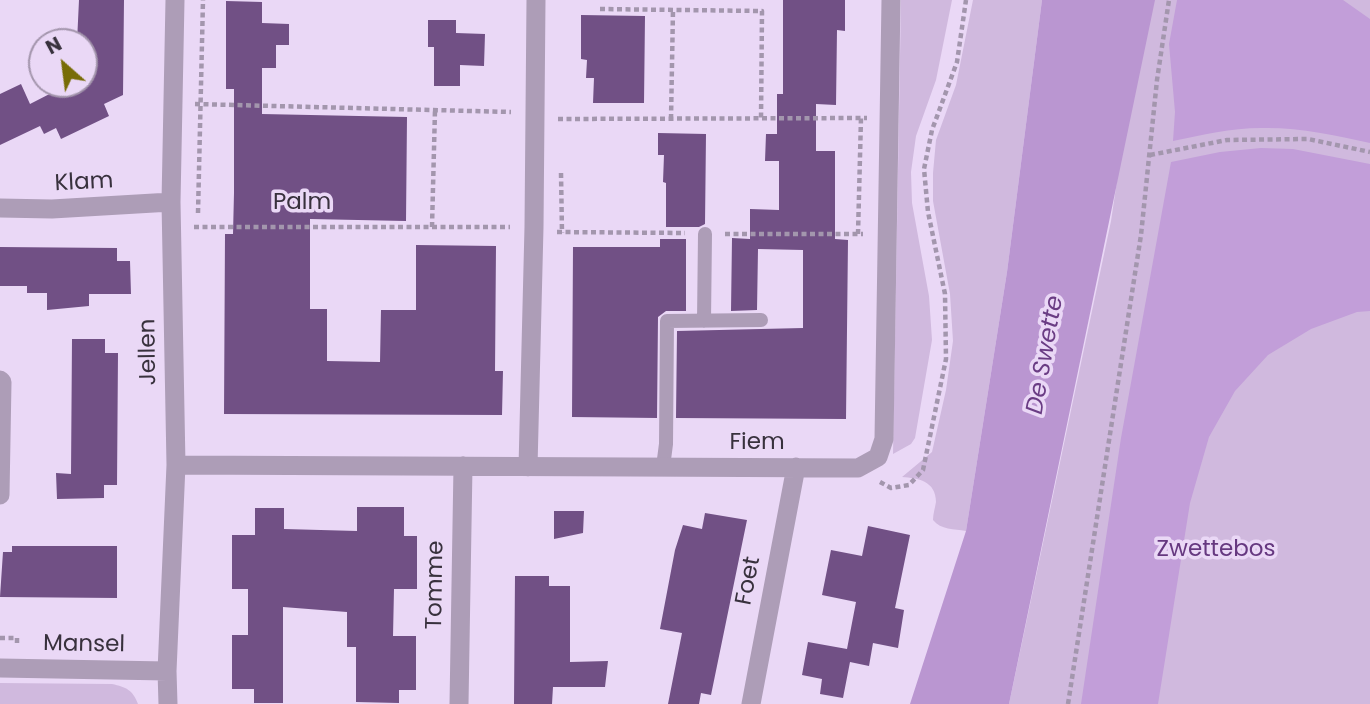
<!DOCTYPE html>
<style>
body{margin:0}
#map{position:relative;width:1370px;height:704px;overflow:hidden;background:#ead8f6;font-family:Poppins,sans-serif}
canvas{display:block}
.north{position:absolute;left:28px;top:28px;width:70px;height:70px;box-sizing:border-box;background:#ead8f6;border:2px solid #a395ac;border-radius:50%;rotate:332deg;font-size:19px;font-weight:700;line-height:28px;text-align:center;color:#38313d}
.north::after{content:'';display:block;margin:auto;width:24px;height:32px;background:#786c07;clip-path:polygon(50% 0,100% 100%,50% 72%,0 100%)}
</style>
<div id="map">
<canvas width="1370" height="704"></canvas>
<div class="north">N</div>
</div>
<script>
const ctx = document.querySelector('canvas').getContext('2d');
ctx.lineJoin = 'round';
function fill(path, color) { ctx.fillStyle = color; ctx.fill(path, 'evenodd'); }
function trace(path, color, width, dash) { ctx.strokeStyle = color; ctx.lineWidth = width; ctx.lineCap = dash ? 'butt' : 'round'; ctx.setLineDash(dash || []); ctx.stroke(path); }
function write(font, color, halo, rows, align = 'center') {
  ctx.font = font + ' Poppins,sans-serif'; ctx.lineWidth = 7; ctx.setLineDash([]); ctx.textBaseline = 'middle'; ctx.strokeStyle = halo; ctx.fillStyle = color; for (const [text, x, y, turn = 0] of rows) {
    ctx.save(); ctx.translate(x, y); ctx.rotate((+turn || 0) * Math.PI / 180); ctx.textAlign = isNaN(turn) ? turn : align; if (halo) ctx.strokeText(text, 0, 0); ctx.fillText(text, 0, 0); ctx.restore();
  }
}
const green = new Path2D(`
 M 901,0 L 952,0 L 936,80 L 916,136 L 911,172 L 912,203 L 929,296 L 932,340 L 915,438 L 911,444 L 893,454 Z
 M 973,0 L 1042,0 L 1007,272 L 966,531 C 954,529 941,530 933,520 C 933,514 935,508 936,502 C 936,481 918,478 902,477 L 932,452 L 946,390 L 953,341 L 950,294 L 933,201 L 933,173 L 936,140 L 956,85 Z
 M 1144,0 L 1370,0 L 1370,704 L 1009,704 L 1111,221 Z
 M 0,683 L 112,684 C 126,687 133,690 138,704 L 0,704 Z`);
const forest = new Path2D(`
 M 1177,0 L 1343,0 L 1370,19 L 1370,143 C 1334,135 1298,127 1261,128 C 1231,128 1202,135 1173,141 L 1175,112 L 1169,44 Z
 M 1261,148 L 1293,149 L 1370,164 L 1370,311 L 1357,312 L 1311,329 L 1268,355 L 1235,391 L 1209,437 L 1190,503 L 1158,704 L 1081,704 L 1121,438 L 1171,162 L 1220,152 Z`);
const water = new Path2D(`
 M 1042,0 L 1155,0 L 1009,704 L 910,704 L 966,531 L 1007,272 Z`);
const building = new Path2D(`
 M 79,0 L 124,0 L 123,95 L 104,104 L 109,116 L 61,139 L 56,128 L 44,134 L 40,126 L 0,145 L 0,94 L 21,84 L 30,104 L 69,84 L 84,84 L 84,42 L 77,42 Z
 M 783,0 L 845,0 L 845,31 L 837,30 L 836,105 L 816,104 L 816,151 L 835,151 L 835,239 L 848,240 L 846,419 L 676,418 L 677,331 L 803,328 L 803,250 L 758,249 L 757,310 L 731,311 L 732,238 L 750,239 L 750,209 L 779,210 L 779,161 L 765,161 L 766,134 L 777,134 L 777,94 L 783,94 Z
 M 226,1 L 262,2 L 262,23 L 289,24 L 289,45 L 276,45 L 276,68 L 262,68 L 262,114 L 407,117 L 406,221 L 310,219 L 310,309 L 327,309 L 327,361 L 380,362 L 381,310 L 416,310 L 416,245 L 496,246 L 495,371 L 503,371 L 502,415 L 224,414 L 225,234 L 233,234 L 234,193 L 234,89 L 226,89 Z
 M 581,15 L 645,16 L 644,103 L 593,103 L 594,78 L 586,78 L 587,60 L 581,59 Z
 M 428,20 L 456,20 L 456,33 L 485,34 L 484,66 L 460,65 L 460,86 L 434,86 L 434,47 L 428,47 Z
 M 658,133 L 706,134 L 705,224 L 699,227 L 666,227 L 666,183 L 663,182 L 664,155 L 658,155 Z
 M 660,239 L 686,239 L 686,311 L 666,311 L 658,317 L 657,418 L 572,417 L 573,247 L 660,247 Z
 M 0,247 L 117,248 L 117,261 L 130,261 L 131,294 L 89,294 L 89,306 L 47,310 L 47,293 L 27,293 L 27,286 L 0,286 Z
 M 72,339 L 105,339 L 105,353 L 118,353 L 117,485 L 104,485 L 104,498 L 57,499 L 56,473 L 71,474 Z
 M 357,507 L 404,507 L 404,536 L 417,536 L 417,589 L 394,589 L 393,636 L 416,636 L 416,690 L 399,690 L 399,703 L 356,702 L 356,647 L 347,647 L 347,612 L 283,607 L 283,703 L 254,703 L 254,689 L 232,689 L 232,635 L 248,635 L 248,589 L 232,589 L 232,535 L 255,535 L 255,508 L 284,508 L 284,529 L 357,531 Z
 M 554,511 L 584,511 L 583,533 L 554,539 Z
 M 705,513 L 747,520 L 711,695 L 701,693 L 699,704 L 668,704 L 682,633 L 660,629 L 675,550 L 683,525 L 702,529 Z
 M 868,526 L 910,535 L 895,608 L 904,610 L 898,648 L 873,643 L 869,666 L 850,662 L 843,698 L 820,694 L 822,679 L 802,675 L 808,642 L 847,649 L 856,602 L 822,595 L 831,550 L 862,556 Z
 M 12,546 L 117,546 L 117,598 L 0,597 L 3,552 L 12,552 Z
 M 515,576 L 549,576 L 549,586 L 570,586 L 570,662 L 608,661 L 605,687 L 553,687 L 552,704 L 514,704 Z`);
const path = new Path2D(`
 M 600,9 L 762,11 L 761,119
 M 195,104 L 511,112
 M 558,119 L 867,118
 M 671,119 L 673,10
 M 1150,155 L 1227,140 L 1308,139 L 1370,152
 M 561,173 L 562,233
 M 198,213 L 203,0
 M 194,227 L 510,227
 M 432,227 L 435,110
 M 557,232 L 685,233
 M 725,234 L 863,234
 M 858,234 L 861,118
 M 880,482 L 891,488 L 909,485 L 923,470 L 946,359 L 945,294 L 928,212 L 924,169 L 932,130 L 957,62 L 966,0
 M 0,638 L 17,638 L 17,645
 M 1068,704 L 1141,235 L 1157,80 L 1169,0`);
const service = new Path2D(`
 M 704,321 L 705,234
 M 663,467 L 666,444 L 667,321 L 761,320`);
const minor = new Path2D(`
 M 0,208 L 52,209 L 171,202
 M 0,380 L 2,382 L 0,495
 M 176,465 L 858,468 L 878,457 L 884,439 L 891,0
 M 528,467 L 534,227 L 536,0
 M 0,668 L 167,671
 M 168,704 L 167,671 L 176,465 L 171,202 L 175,0
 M 459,704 L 463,466
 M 751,704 L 796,467`);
const streetNames = [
 ["Klam",84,183,-3],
 ["Palm",302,203],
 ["Jellen",149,352,-91],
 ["Fiem",757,443],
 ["Foet",749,581,-79],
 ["Tomme",436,585,-89],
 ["Mansel",84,645,1]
];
const parkNames = [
 ["Zwettebos",1216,550]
];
const waterNames = [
 ["De Swette",1046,355,-80]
];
fill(green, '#d0b9de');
fill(forest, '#c29ed9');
fill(water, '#ba96d1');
fill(building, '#715085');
trace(path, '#a396ad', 4.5, [5, 3.5]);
trace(service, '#ad9db7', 14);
trace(minor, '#ad9db7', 19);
write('23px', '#38313d', '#ead8f6', streetNames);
write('23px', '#663880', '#ead8f6', parkNames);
write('italic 24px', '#6a3c84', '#ead8f6', waterNames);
</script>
